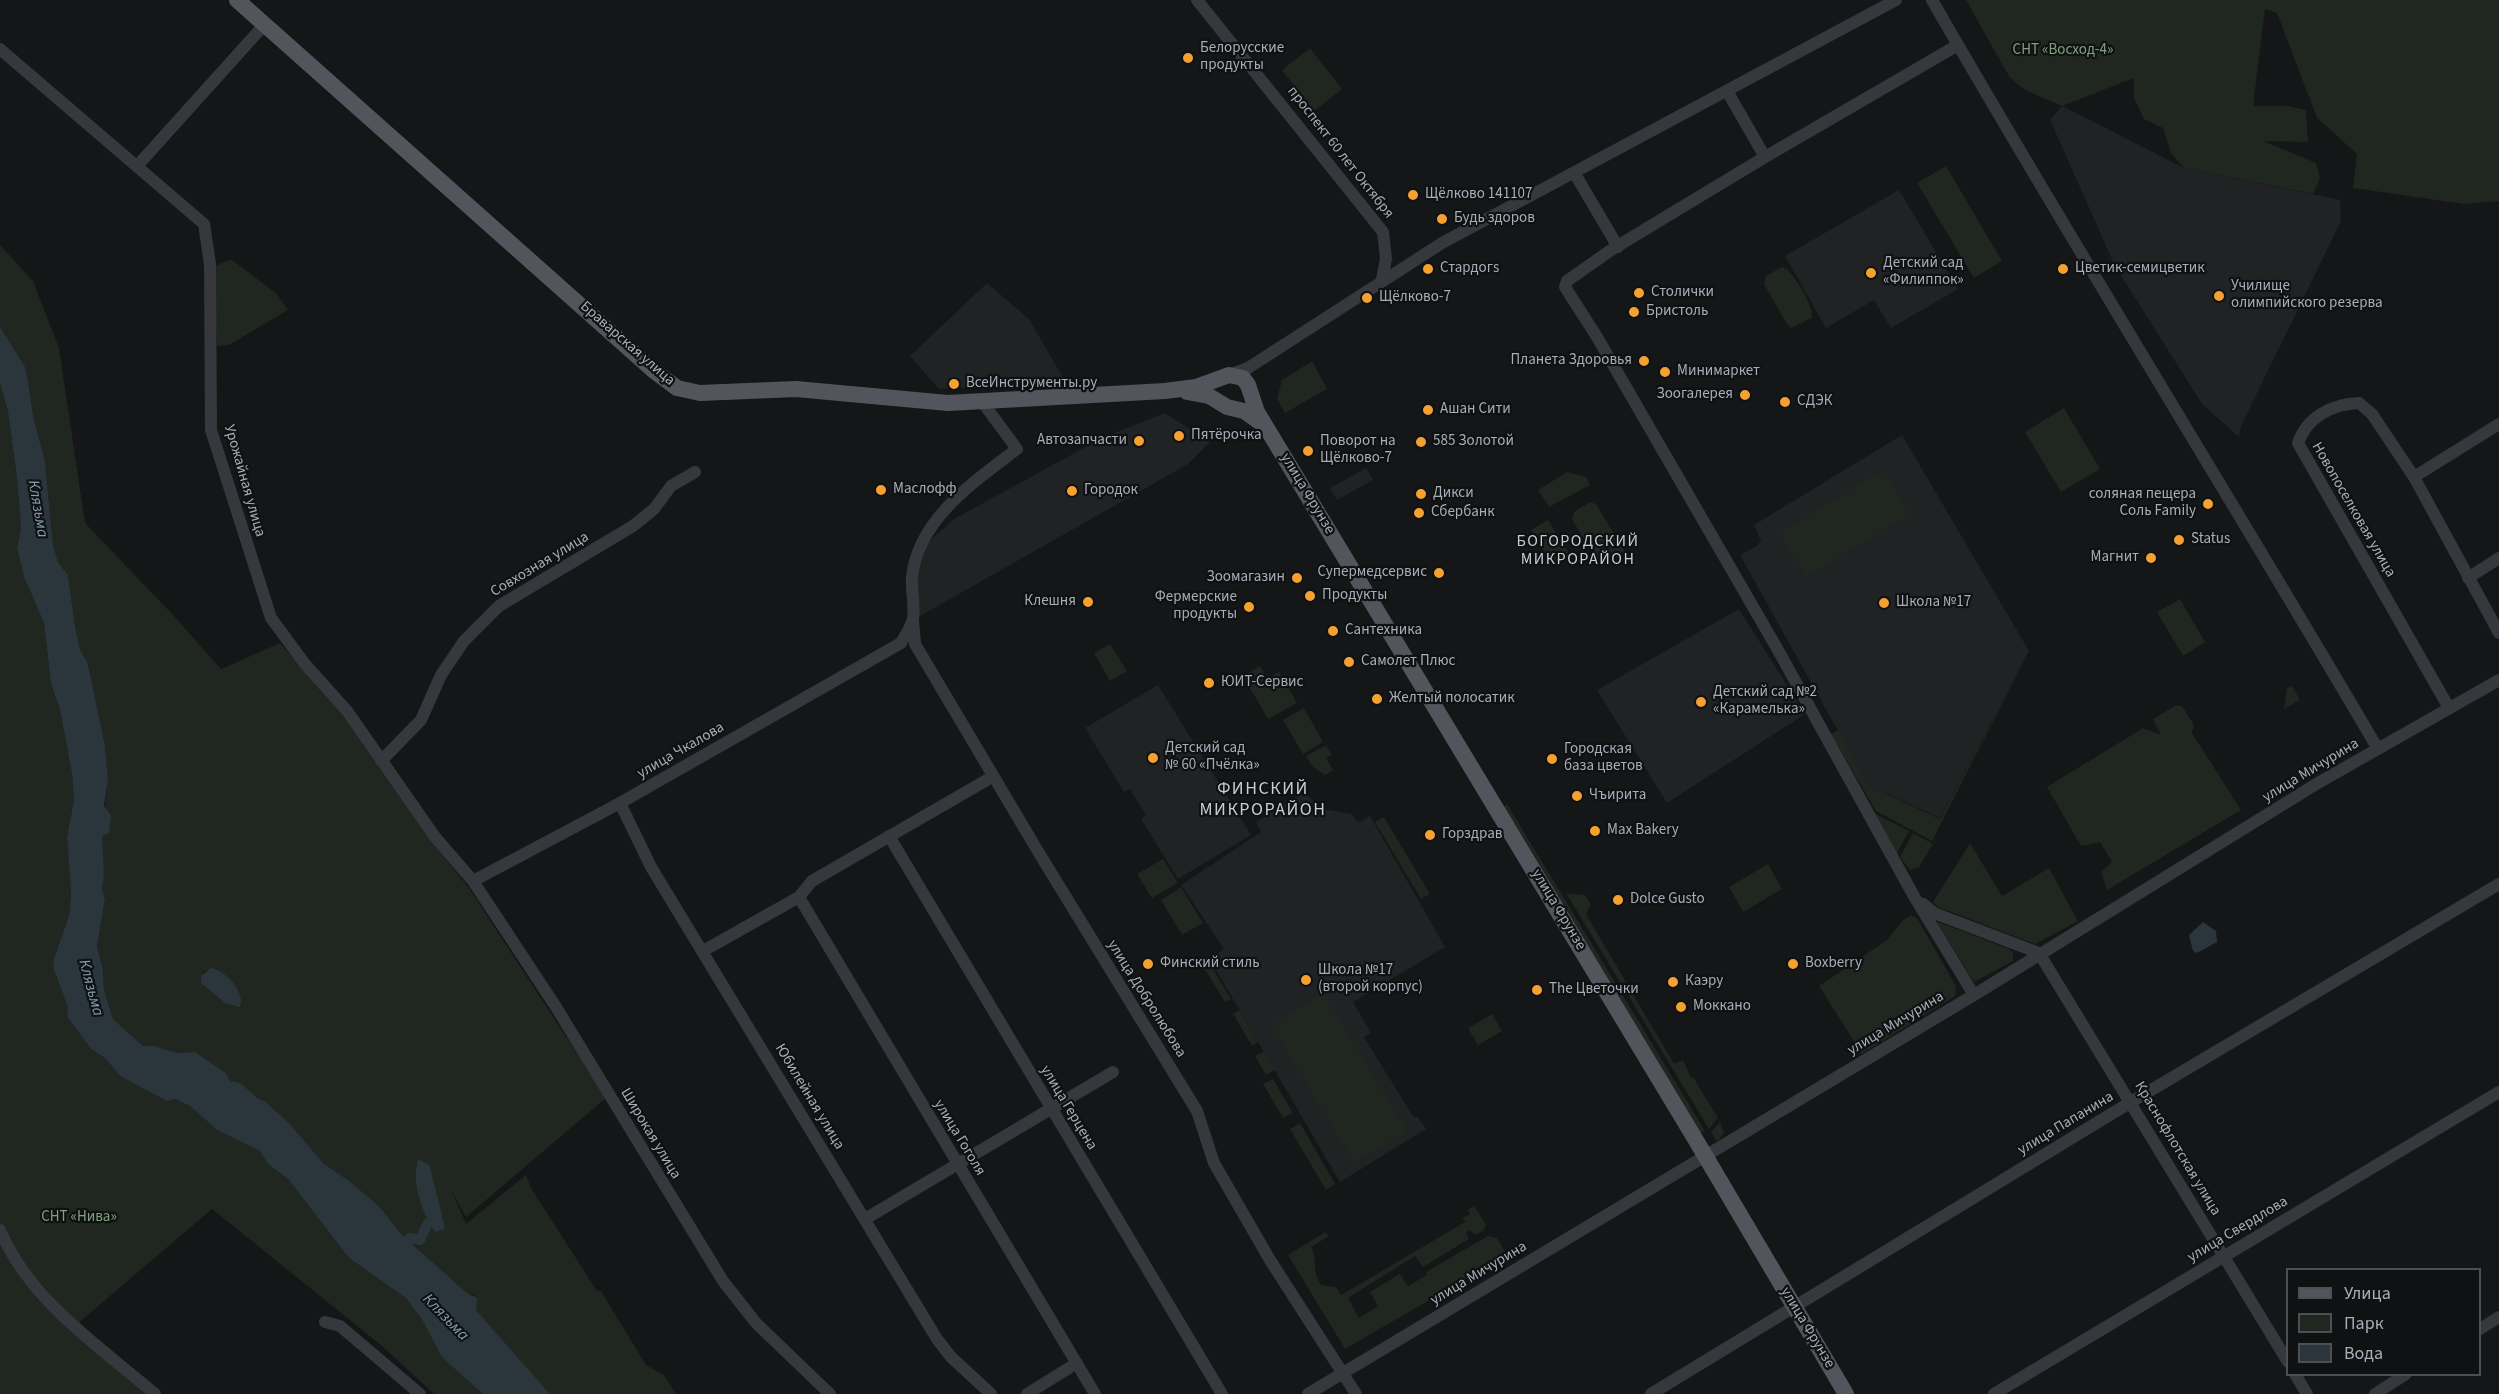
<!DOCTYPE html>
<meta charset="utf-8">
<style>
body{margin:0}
#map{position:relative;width:2499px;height:1394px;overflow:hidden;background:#151617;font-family:"Source Sans 3",sans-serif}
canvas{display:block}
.legend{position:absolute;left:2286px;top:1268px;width:195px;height:108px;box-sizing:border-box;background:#101112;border:2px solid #4c5054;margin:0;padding:8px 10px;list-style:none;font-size:18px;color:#a7aeb8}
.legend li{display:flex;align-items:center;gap:12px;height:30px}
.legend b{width:30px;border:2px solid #4c5054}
</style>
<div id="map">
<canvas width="2499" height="1394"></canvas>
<ul class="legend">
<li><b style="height:8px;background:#52555c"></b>Улица</li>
<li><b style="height:16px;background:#1f2720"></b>Парк</li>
<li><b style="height:16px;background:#2b363c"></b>Вода</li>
</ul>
</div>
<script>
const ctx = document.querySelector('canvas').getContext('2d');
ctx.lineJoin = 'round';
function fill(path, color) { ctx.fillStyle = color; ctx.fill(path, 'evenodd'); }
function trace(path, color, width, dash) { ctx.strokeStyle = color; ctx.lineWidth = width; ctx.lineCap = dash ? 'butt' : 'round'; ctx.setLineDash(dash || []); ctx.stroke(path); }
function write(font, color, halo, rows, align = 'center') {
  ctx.font = font + ' "Source Sans 3",sans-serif'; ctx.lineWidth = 4.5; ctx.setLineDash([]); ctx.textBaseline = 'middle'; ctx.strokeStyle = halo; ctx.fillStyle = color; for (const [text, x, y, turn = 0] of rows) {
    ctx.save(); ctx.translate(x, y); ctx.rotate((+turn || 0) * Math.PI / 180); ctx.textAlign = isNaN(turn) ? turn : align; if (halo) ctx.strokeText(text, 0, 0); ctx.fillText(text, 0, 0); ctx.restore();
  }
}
const built = new Path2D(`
 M 2062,106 L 2184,168 L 2340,200 L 2341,221 L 2241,426 L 2239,437 L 2202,404 L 2115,266 L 2050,120 Z
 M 1899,190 L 1958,289 L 1891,328 L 1874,300 L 1826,328 L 1785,256 Z
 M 987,283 L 1029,319 L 1065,381 L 939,389 L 910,356 Z
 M 1165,413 L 1210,442 L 1188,464 L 913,620 L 918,551 L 954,519 L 1102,438 Z
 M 1902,435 L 2029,651 L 1940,818 L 1868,785 L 1740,555 L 1757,546 L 1761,540 L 1754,525 Z
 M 1366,468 L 1373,480 L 1337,500 L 1330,488 Z
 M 1739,609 L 1805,714 L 1667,803 L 1597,690 Z
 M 1158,685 L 1251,835 L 1178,879 L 1141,819 L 1146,815 L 1130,789 L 1124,792 L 1085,728 Z
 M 1304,792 L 1322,809 L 1352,814 L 1358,823 L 1370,816 L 1445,947 L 1353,1002 L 1371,1033 L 1364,1037 L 1414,1118 L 1417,1116 L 1426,1129 L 1340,1182 L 1209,958 L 1224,949 L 1181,885 L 1261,832 L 1256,822 Z`);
const green = new Path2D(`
 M 1966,0 L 2499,0 L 2499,201 L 2464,204 L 2353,188 L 2357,154 L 2317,118 L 2277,13 L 2265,9 L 2253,106 L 2288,106 L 2306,110 L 2308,142 L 2263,141 L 2316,163 L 2320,178 L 2313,194 L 2184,168 L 2171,153 L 2163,128 L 2144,119 L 2134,98 L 2134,78 L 2062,106 L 2025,90 L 2010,78 Z
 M 1310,48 L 1342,89 L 1314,111 L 1282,70 Z
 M 1946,166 L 2002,261 L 1974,278 L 1917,183 Z
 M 0,245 L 33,281 L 59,348 L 85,523 L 174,616 L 221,669 L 280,643 L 340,712 L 427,836 L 469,888 L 606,1098 L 466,1217 L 451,1190 L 466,1224 L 526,1175 L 531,1188 L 597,1291 L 601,1291 L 646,1365 L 664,1375 L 676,1394 L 550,1394 L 476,1310 L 474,1295 L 467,1293 L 403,1236 L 379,1206 L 348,1180 L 324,1164 L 289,1123 L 266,1102 L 257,1098 L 241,1083 L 230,1081 L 226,1073 L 195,1052 L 178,1053 L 154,1046 L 143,1046 L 113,1019 L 104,990 L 103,969 L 97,947 L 105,899 L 102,888 L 104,876 L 101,844 L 108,780 L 105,746 L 88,664 L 80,649 L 75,626 L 68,575 L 58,562 L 53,545 L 45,461 L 34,420 L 28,381 L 0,327 ZM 204,971 L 226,976 L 239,993 L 225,1003 L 201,983 ZM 416,1163 L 430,1165 L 435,1197 L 443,1219 L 435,1232 C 419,1210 419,1189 416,1163 Z
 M 231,259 L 277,294 L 288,310 L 229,345 L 217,346 L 213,267 Z
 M 1782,267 C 1792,268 1815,308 1812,318 L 1791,328 L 1787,324 L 1764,284 L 1766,276 Z
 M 1312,361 L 1327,389 L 1285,413 L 1277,399 L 1282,380 Z
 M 0,383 L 8,412 L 17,478 L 21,528 L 17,548 L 24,577 L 44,623 L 51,684 L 60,710 L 72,774 L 74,800 L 67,837 L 71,893 L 69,916 L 54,958 L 53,968 L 68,1007 L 68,1016 L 91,1049 L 105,1058 L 120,1076 L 190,1106 L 217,1130 L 261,1151 L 268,1164 L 288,1179 L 349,1258 L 407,1299 L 483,1394 L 434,1394 L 382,1346 L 212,1209 L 76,1325 L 155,1394 L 0,1394 Z
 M 2064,408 L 2100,469 L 2061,492 L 2025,432 Z
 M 1883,470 L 1910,514 L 1806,577 L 1780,533 Z
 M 1567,472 L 1586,477 L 1590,485 L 1549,507 L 1538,490 Z
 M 1590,502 L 1596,504 L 1624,550 L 1624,552 L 1603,566 L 1598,563 L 1572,519 L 1574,512 Z
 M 1548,520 L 1570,555 L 1553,566 L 1531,530 Z
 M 2180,599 L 2205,642 L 2183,656 L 2157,612 Z
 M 1110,644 L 1127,671 L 1110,681 L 1094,653 Z
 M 2030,649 L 1932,841 L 1876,811 L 1831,734 L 1838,730 L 1868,785 L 1940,819 Z
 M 1260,666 L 1267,678 L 1279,672 L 1297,703 L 1268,719 L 1243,676 Z
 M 2292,686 L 2300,700 L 2284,709 L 2287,688 Z
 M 2176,705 L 2182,706 L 2194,725 L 2192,733 L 2241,810 L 2107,890 L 2101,872 L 2112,862 L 2100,842 L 2081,846 L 2047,787 L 2143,728 L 2161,735 L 2153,719 Z
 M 1304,708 L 1323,742 L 1303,754 L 1283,720 Z
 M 1326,745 L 1332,755 L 1326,758 L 1333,770 L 1325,775 L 1313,767 L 1306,756 Z
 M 1507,804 L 1705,1131 L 1698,1136 L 1533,853 L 1503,807 Z
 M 1874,813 L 1909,831 L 1897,853 Z
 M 1384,817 L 1430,894 L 1421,899 L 1375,822 Z
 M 1913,833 L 1933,844 L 1919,867 L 1910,870 L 1900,857 Z
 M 1970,843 L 2002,896 L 2049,868 L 2078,921 L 2035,944 L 1938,907 L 1933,902 Z
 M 1163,859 L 1178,883 L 1152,898 L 1137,874 Z
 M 1768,864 L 1782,889 L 1743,912 L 1729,887 Z
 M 1181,887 L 1203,923 L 1182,935 L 1161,900 Z
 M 1566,893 L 1585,895 L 1591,904 L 1586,914 L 1674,1064 L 1683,1060 L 1691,1078 L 1693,1077 L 1718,1118 L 1709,1129 Z
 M 1911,915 L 1917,918 L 1956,986 L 1955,996 L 1862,1054 L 1819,986 L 1887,940 L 1902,921 Z
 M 1936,921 L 2009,949 L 2013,952 L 2013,961 L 1974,982 Z
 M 1207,959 L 1231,999 L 1225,1002 L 1201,963 Z
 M 1323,993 L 1407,1131 L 1355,1163 L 1271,1025 Z
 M 1239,1010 L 1258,1042 L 1252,1046 L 1233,1014 Z
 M 1492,1014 L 1502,1031 L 1478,1045 L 1468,1028 Z
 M 1264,1051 L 1275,1070 L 1266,1075 L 1255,1056 Z
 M 1273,1079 L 1293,1113 L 1283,1118 L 1263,1084 Z
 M 1720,1122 L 1724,1133 L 1717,1142 L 1711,1132 Z
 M 1300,1123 L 1335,1184 L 1326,1190 L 1290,1129 Z
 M 1474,1206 L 1486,1224 L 1484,1230 L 1476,1235 L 1469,1230 L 1466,1233 L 1469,1239 L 1423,1267 L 1415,1256 L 1348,1298 L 1359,1318 L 1378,1306 L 1370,1292 L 1400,1274 L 1408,1286 L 1427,1275 L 1426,1272 L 1488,1236 L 1497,1238 L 1507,1255 L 1345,1349 L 1288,1255 L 1325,1232 L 1329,1236 L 1311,1247 C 1319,1262 1310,1265 1321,1285 L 1336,1287 L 1341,1295 L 1465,1222 L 1463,1218 L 1470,1214 L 1468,1210 Z`);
const water = new Path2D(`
 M 0,327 L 25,367 L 28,381 L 34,420 L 45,461 L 53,545 L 58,562 L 68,575 L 75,626 L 80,649 L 88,664 L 105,746 L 108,780 L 104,806 L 111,815 L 109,833 L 102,836 L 104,876 L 102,888 L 105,899 L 97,947 L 103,969 L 104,990 L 113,1019 L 143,1046 L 154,1046 L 178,1053 L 195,1052 L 226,1073 L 230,1081 L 241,1083 L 257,1098 L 266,1102 L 289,1123 L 324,1164 L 348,1180 L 379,1206 L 403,1236 L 467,1293 L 477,1298 L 476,1310 L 550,1394 L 483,1394 L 442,1357 L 423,1321 L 407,1299 L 349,1258 L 288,1179 L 268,1164 L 260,1151 L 217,1130 L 190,1106 L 175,1099 L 167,1101 L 120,1076 L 105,1058 L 91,1049 L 67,1016 L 68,1007 L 53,968 L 54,958 L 69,916 L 71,893 L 67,837 L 74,800 L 72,774 L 60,710 L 51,684 L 44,623 L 24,577 L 17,548 L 21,528 L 17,478 L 8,412 L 0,383 Z
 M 2203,922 L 2216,931 L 2217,942 L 2197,953 L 2193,951 L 2189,935 Z
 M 211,968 C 225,970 246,992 240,1007 L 225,1003 L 201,983 L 201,976 Z
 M 418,1159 L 430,1165 C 434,1187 441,1207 445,1229 L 435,1232 C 422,1213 411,1182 418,1159 Z`);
const canal = new Path2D(`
 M 398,1251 L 410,1238 L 420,1240 L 428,1223`);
const minor = new Path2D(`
 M 1197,0 L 1383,232 L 1386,259 L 1382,279
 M 1932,0 C 2077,252 2231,498 2378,749
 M 1958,45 L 1765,157 L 1611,250 L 1567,281 L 1565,287 L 1597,337 L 1778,650 L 1915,898 L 1974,995
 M 0,49 L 204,224 L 210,264 L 211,430 L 271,618 L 305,664 L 347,711 L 435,837 L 473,881 L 556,1007 L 723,1281 L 756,1323 L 830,1394
 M 1727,91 L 1765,157
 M 138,165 L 265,24
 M 1575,174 L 1618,247
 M 1229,375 L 1248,368 L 1442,243 L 1896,0
 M 2414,477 L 2499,424
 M 2468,578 L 2499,558
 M 913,620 L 915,644 L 1039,853 L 1197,1111 L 1214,1163 L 1270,1260 L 1356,1394
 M 2449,708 L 2298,443 C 2307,417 2332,404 2359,403 L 2372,414 L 2414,477 L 2499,633
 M 381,761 L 421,720 L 441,675 L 464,641 L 499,606 L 633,526 L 654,509 L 671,486 L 695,472
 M 620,803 L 651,867 L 937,1339 L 951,1357 L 991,1394
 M 889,836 L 1222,1394
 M 473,881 L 620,803 L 901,643 C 905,636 911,627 913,619 C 915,605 911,591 912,577 C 918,519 975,481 1017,449 L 983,403
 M 799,897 L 1095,1394
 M 1923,904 L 1934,913 L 2039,953 L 2288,1362
 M 703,951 L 799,897 L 812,881 L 992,777
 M 865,1219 L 1113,1072
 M 0,1230 C 30,1301 98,1345 155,1394
 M 325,1322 L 340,1326 L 420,1394
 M 2480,1329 L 2499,1317
 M 2295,1374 L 2307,1394
 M 1027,1394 L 1077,1363
 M 1308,1394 L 1974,995 L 2318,783 L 2499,680
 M 1651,1394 L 2131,1102 L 2499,884
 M 1994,1394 L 2499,1092
 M 2375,1394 L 2406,1374`);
const major = new Path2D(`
 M 237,0 L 653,370 L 677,388 L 700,393 L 796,389 L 948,403 L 1165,391 L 1196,387 L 1229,375 L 1243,378 L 1248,385 L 1257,412 L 1697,1142 L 1846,1394
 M 1187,392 L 1209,396 L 1227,407 L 1244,411 L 1261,423`);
const markers = [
 [1188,58,6,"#f4a131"],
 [1413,195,6,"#f4a131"],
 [1442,219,6,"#f4a131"],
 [1428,269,6,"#f4a131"],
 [2063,269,6,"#f4a131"],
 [1871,273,6,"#f4a131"],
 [1639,293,6,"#f4a131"],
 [2219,296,6,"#f4a131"],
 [1367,298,6,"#f4a131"],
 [1634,312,6,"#f4a131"],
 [1644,361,6,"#f4a131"],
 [1665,372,6,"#f4a131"],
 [954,384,6,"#f4a131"],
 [1745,395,6,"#f4a131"],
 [1785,402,6,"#f4a131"],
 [1428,410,6,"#f4a131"],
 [1179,436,6,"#f4a131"],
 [1139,441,6,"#f4a131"],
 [1421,442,6,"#f4a131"],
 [1308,451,6,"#f4a131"],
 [881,490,6,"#f4a131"],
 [1072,491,6,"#f4a131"],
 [1421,494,6,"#f4a131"],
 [2208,504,6,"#f4a131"],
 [1419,513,6,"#f4a131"],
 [2179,540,6,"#f4a131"],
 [2151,558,6,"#f4a131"],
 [1439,573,6,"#f4a131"],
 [1297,578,6,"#f4a131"],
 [1310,596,6,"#f4a131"],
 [1088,602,6,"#f4a131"],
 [1884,603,6,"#f4a131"],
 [1249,607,6,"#f4a131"],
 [1333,631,6,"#f4a131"],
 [1349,662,6,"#f4a131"],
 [1209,683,6,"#f4a131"],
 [1377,699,6,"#f4a131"],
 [1701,702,6,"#f4a131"],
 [1153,758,6,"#f4a131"],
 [1552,759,6,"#f4a131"],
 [1577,796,6,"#f4a131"],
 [1595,831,6,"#f4a131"],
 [1430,835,6,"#f4a131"],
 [1618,900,6,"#f4a131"],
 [1148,964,6,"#f4a131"],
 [1793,964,6,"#f4a131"],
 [1306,980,6,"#f4a131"],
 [1673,982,6,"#f4a131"],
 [1537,990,6,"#f4a131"],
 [1681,1007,6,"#f4a131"]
];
const poiNames = [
 ["Белорусские",1200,49],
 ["продукты",1200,66],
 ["Щёлково 141107",1425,195],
 ["Будь здоров",1454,219],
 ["Детский сад",1883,264],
 ["«Филиппок»",1883,281],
 ["Стардогs",1440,269],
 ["Цветик-семицветик",2075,269],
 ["Училище",2231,287],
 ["олимпийского резерва",2231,304],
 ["Столички",1651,293],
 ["Щёлково-7",1379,298],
 ["Бристоль",1646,312],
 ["Планета Здоровья",1632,361,"right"],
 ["Минимаркет",1677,372],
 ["ВсеИнструменты.ру",966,384],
 ["Зоогалерея",1733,395,"right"],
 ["СДЭК",1797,402],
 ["Ашан Сити",1440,410],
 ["Пятёрочка",1191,436],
 ["Автозапчасти",1127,441,"right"],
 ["Поворот на",1320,442],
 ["Щёлково-7",1320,459],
 ["585 Золотой",1433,442],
 ["Маслофф",893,490],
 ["Городок",1084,491],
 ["Дикси",1433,494],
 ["соляная пещера",2196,495,"right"],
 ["Соль Family",2196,512,"right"],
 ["Сбербанк",1431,513],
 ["Status",2191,540],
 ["Магнит",2139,558,"right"],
 ["Супермедсервис",1427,573,"right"],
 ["Зоомагазин",1285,578,"right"],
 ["Продукты",1322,596],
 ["Фермерские",1237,598,"right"],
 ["продукты",1237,615,"right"],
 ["Клешня",1076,602,"right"],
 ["Школа №17",1896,603],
 ["Сантехника",1345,631],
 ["Самолет Плюс",1361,662],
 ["ЮИТ-Сервис",1221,683],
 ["Детский сад №2",1713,693],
 ["«Карамелька»",1713,710],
 ["Желтый полосатик",1389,699],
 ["Детский сад",1165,749],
 ["№ 60 «Пчёлка»",1165,766],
 ["Городская",1564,750],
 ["база цветов",1564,767],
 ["Чъирита",1589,796],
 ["Max Bakery",1607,831],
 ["Горздрав",1442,835],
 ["Dolce Gusto",1630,900],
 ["Финский стиль",1160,964],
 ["Boxberry",1805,964],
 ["Школа №17",1318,971],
 ["(второй корпус)",1318,988],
 ["Каэру",1685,982],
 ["The Цветочки",1549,990],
 ["Моккано",1693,1007]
];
const parkNames = [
 ["СНТ «Восход-4»",2063,51],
 ["СНТ «Нива»",79,1218]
];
const streetNames = [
 ["проспект 60 лет Октября",1340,153,52],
 ["Браварская улица",627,344,41],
 ["Урожайная улица",244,481,74],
 ["улица Фрунзе",1307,494,59],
 ["Новопоселковая улица",2353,510,60],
 ["Совхозная улица",540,565,-31],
 ["улица Чкалова",681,751,-30],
 ["улица Мичурина",2311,771,-31],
 ["улица Фрунзе",1558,910,59],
 ["улица Добролюбова",1146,999,58],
 ["улица Мичурина",1896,1024,-31],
 ["Юбилейная улица",809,1097,59],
 ["улица Герцена",1068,1108,59],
 ["улица Папанина",2066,1124,-31],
 ["Широкая улица",650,1134,59],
 ["улица Гоголя",959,1138,59],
 ["Краснофлотская улица",2177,1149,59],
 ["улица Свердлова",2238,1230,-31],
 ["улица Мичурина",1479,1274,-31],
 ["улица Фрунзе",1807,1328,59]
];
const waterNames = [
 ["Клязьма",37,509,80],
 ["Клязьма",90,988,75],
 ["Клязьма",445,1318,46]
];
const neighbourhoodNames = [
 ["БОГОРОДСКИЙ",1578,542],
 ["МИКРОРАЙОН",1578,560]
];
const quarterNames = [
 ["ФИНСКИЙ",1263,790],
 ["МИКРОРАЙОН",1263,811]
];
fill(built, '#212224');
fill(green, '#1f2720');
fill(water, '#2b363c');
trace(canal, '#2b363c', 10);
trace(minor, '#36383d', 12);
trace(major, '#52555c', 16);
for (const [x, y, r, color] of markers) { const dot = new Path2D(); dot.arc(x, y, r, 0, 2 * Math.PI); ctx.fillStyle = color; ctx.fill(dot); trace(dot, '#101112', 2); }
write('15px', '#a7aeb8', '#101112', poiNames, 'left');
write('15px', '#7fa37e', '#101112', parkNames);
write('15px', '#a7aeb8', '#101112', streetNames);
write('italic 16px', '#7e9fb3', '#101112', waterNames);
ctx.letterSpacing = '1.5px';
write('16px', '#c8ccd4', '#101112', neighbourhoodNames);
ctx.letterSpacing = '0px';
ctx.letterSpacing = '1.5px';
write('18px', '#c8ccd4', '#101112', quarterNames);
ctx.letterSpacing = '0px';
</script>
